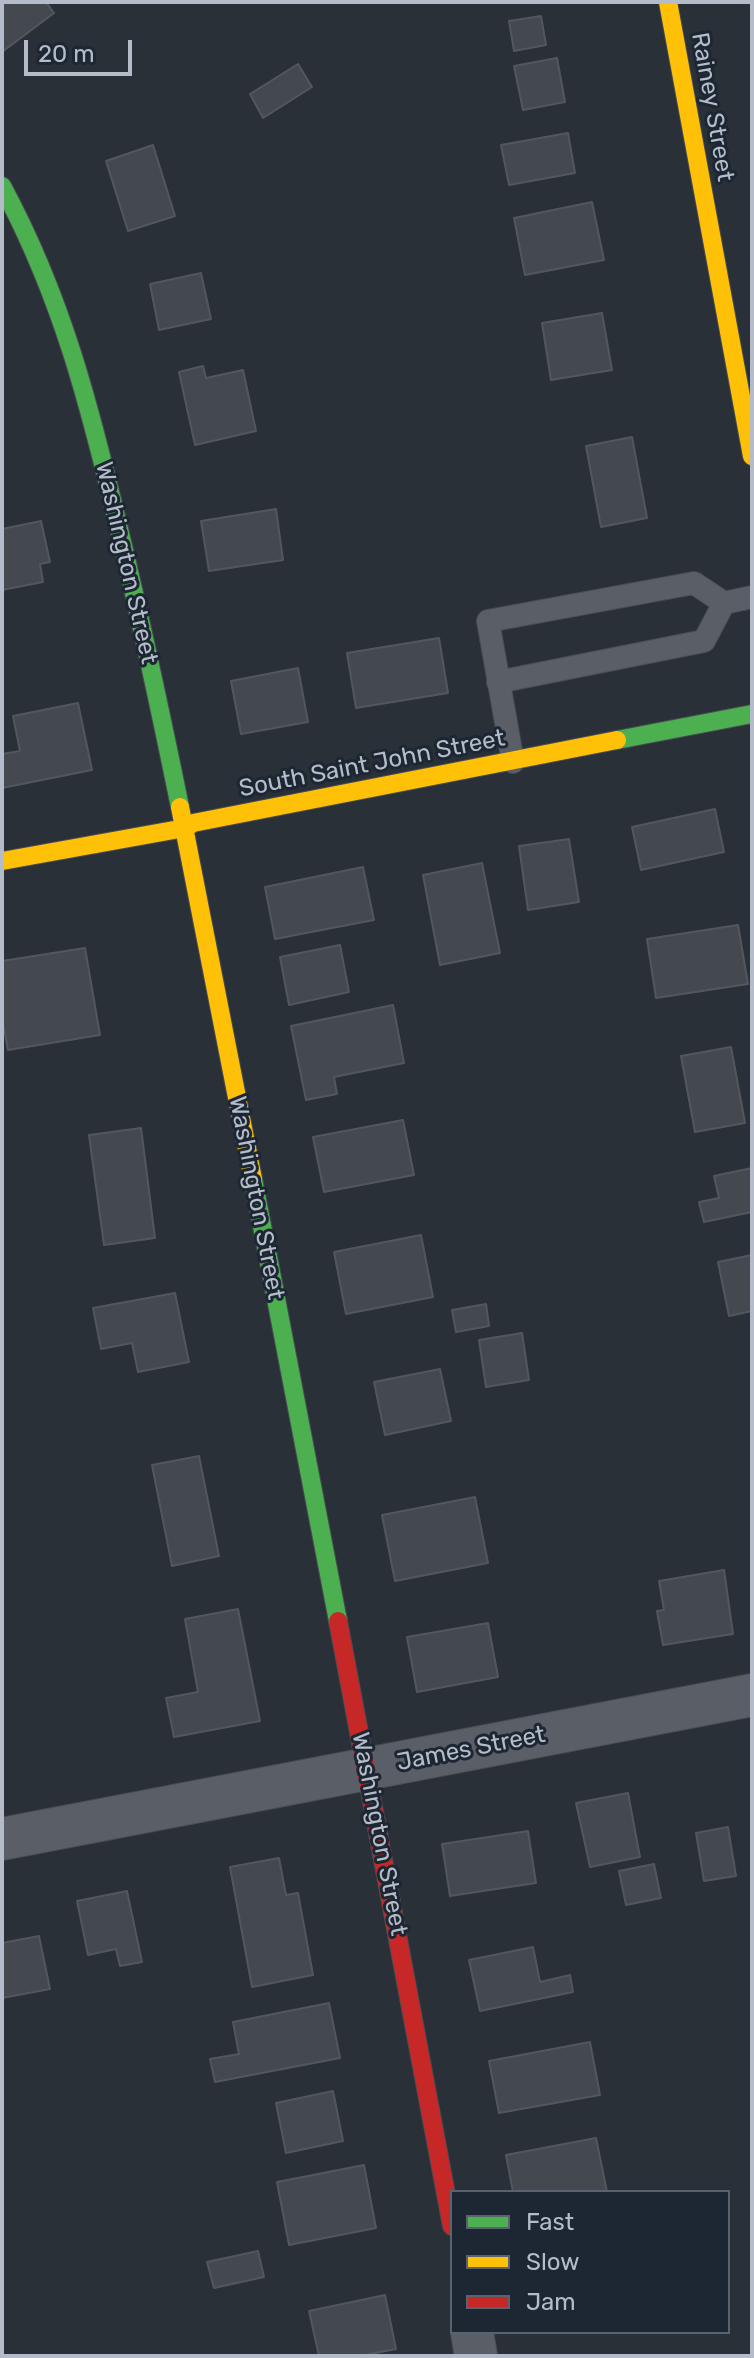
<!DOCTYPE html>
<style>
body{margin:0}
#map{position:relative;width:754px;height:2358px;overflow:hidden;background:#2a3038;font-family:Rubik,sans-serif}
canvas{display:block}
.frame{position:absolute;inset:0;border:4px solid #b4bcc9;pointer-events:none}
.legend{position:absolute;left:450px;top:2190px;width:280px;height:144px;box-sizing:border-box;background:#1d2633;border:2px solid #59626f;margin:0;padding:10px 14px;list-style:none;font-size:24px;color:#b4bcc9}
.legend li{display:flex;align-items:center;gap:16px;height:40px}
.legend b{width:40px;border:2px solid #59626f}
.scale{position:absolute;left:24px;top:40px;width:108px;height:36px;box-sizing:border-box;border:4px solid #b4bcc9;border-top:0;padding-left:10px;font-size:24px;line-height:28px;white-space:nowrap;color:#b4bcc9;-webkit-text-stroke:6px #1d2633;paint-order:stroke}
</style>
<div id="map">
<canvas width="754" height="2358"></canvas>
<div class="frame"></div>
<ul class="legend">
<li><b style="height:10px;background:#4caf50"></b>Fast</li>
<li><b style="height:10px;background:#ffc107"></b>Slow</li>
<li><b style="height:10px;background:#c62828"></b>Jam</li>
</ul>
<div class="scale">20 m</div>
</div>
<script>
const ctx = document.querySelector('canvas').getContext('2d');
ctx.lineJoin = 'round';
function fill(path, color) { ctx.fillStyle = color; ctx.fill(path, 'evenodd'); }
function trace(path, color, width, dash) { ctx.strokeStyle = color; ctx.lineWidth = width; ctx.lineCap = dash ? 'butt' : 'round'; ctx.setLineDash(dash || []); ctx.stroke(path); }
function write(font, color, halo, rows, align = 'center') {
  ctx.font = font + ' Rubik,sans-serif'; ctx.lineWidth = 6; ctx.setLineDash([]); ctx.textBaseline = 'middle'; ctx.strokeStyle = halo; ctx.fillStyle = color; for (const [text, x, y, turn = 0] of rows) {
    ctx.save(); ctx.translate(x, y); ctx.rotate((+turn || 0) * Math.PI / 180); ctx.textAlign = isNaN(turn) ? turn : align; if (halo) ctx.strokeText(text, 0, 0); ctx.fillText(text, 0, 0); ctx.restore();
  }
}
const building = new Path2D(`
 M 2,2 L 46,2 L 54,13 L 2,52 Z
 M 541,16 L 546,45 L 514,51 L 509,21 Z
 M 557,58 L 565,102 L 523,110 L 514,66 Z
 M 298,64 L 312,87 L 263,118 L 250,94 Z
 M 568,133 L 575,173 L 509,185 L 501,145 Z
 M 153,145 L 175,216 L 128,231 L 106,161 Z
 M 592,202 L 604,260 L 525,275 L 514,218 Z
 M 201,273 L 211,319 L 159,330 L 150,284 Z
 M 602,313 L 612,370 L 551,380 L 542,323 Z
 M 203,366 L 206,378 L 243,370 L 256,431 L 195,445 L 179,372 Z
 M 632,437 L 647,518 L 601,527 L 586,446 Z
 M 276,509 L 283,560 L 209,571 L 201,521 Z
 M 41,521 L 50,562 L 40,564 L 43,582 L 2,590 L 2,529 Z
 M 439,638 L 448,693 L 356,708 L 347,653 Z
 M 298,668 L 308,722 L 241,734 L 231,681 Z
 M 78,703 L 92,770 L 2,788 L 2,754 L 20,751 L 13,716 Z
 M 715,809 L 724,852 L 641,870 L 632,827 Z
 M 569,839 L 579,902 L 528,910 L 519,846 Z
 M 482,863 L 500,953 L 440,965 L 423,875 Z
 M 363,867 L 374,920 L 275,939 L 265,887 Z
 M 738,925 L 748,984 L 656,998 L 647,939 Z
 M 340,945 L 349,992 L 289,1005 L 280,957 Z
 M 85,948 L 100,1035 L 8,1050 L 2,1017 L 2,961 Z
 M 393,1005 L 404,1063 L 334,1077 L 337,1094 L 306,1100 L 291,1026 Z
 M 731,1047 L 745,1123 L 695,1132 L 681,1056 Z
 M 403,1120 L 414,1175 L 324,1192 L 313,1137 Z
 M 141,1128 L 155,1238 L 104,1245 L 89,1135 Z
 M 752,1168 L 752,1212 L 704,1222 L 699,1202 L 719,1198 L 714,1176 Z
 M 421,1235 L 433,1297 L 346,1314 L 334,1252 Z
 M 752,1255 L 752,1311 L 729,1316 L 718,1262 Z
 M 175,1293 L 189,1362 L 138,1372 L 132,1343 L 101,1349 L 93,1308 Z
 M 486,1304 L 489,1326 L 456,1332 L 452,1310 Z
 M 522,1333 L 529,1380 L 486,1387 L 479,1340 Z
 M 440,1369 L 451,1421 L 385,1435 L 374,1382 Z
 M 199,1456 L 219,1556 L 172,1566 L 152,1465 Z
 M 475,1497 L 488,1563 L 395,1581 L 382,1515 Z
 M 724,1570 L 733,1634 L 663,1645 L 657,1611 L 664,1610 L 659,1581 Z
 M 238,1609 L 260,1721 L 174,1737 L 166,1698 L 198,1692 L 185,1619 Z
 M 488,1623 L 498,1677 L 417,1692 L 407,1637 Z
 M 628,1793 L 640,1857 L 590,1867 L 576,1803 Z
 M 728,1827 L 736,1876 L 704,1881 L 696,1833 Z
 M 528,1831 L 536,1883 L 450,1896 L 442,1844 Z
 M 279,1858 L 286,1895 L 298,1893 L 313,1975 L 252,1987 L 230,1867 Z
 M 654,1864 L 661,1898 L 626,1905 L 619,1871 Z
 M 127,1891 L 142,1962 L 120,1966 L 116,1949 L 88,1955 L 77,1901 Z
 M 39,1936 L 50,1989 L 2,1998 L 2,1943 Z
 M 533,1947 L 540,1982 L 570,1975 L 573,1992 L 480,2011 L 469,1960 Z
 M 329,2003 L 340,2058 L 215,2082 L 210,2059 L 239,2054 L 233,2022 Z
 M 590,2042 L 600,2095 L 499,2113 L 489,2061 Z
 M 333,2091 L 343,2141 L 286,2153 L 276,2103 Z
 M 596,2138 L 607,2192 L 513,2192 L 506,2155 Z
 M 364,2165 L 376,2228 L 289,2245 L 277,2182 Z
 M 258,2251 L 264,2277 L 214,2288 L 207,2262 Z
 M 385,2295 L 396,2349 L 360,2356 L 319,2356 L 309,2311 Z`);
const lane = new Path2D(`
 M 498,682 L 704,641 L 724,603
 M 513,762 L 488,621 L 694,583 L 724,603 L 752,597`);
const street = new Path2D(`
 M 2,1839 L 752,1695
 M 472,2332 L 476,2356`);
const fast = new Path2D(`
 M 2,186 C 62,297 90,407 119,529 C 141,621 161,714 180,807
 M 617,740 L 752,714
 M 253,1179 L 338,1621`);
const slow = new Path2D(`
 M 668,2 L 752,456
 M 180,807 L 253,1179
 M 2,861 L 185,828 L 193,823 L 617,740`);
const jam = new Path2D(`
 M 338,1621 L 452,2226`);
const streetNames = [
 ["Rainey Street",712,107,80],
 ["Washington Street",126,563,77],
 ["South Saint John Street",372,764,-11],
 ["Washington Street",256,1198,79],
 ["James Street",471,1749,-11],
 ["Washington Street",379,1834,79]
];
fill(building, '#444950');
trace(building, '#52575f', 2);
trace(lane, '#484c53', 24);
trace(street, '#484c53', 44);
trace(fast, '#484c53', 20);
trace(slow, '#484c53', 20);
trace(jam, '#484c53', 20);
trace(lane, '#5a5e66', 22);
trace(street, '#5a5e66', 42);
trace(fast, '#4caf50', 18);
trace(slow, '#ffc107', 18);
trace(jam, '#c62828', 18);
write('24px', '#b4bcc9', '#1d2633', streetNames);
</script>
